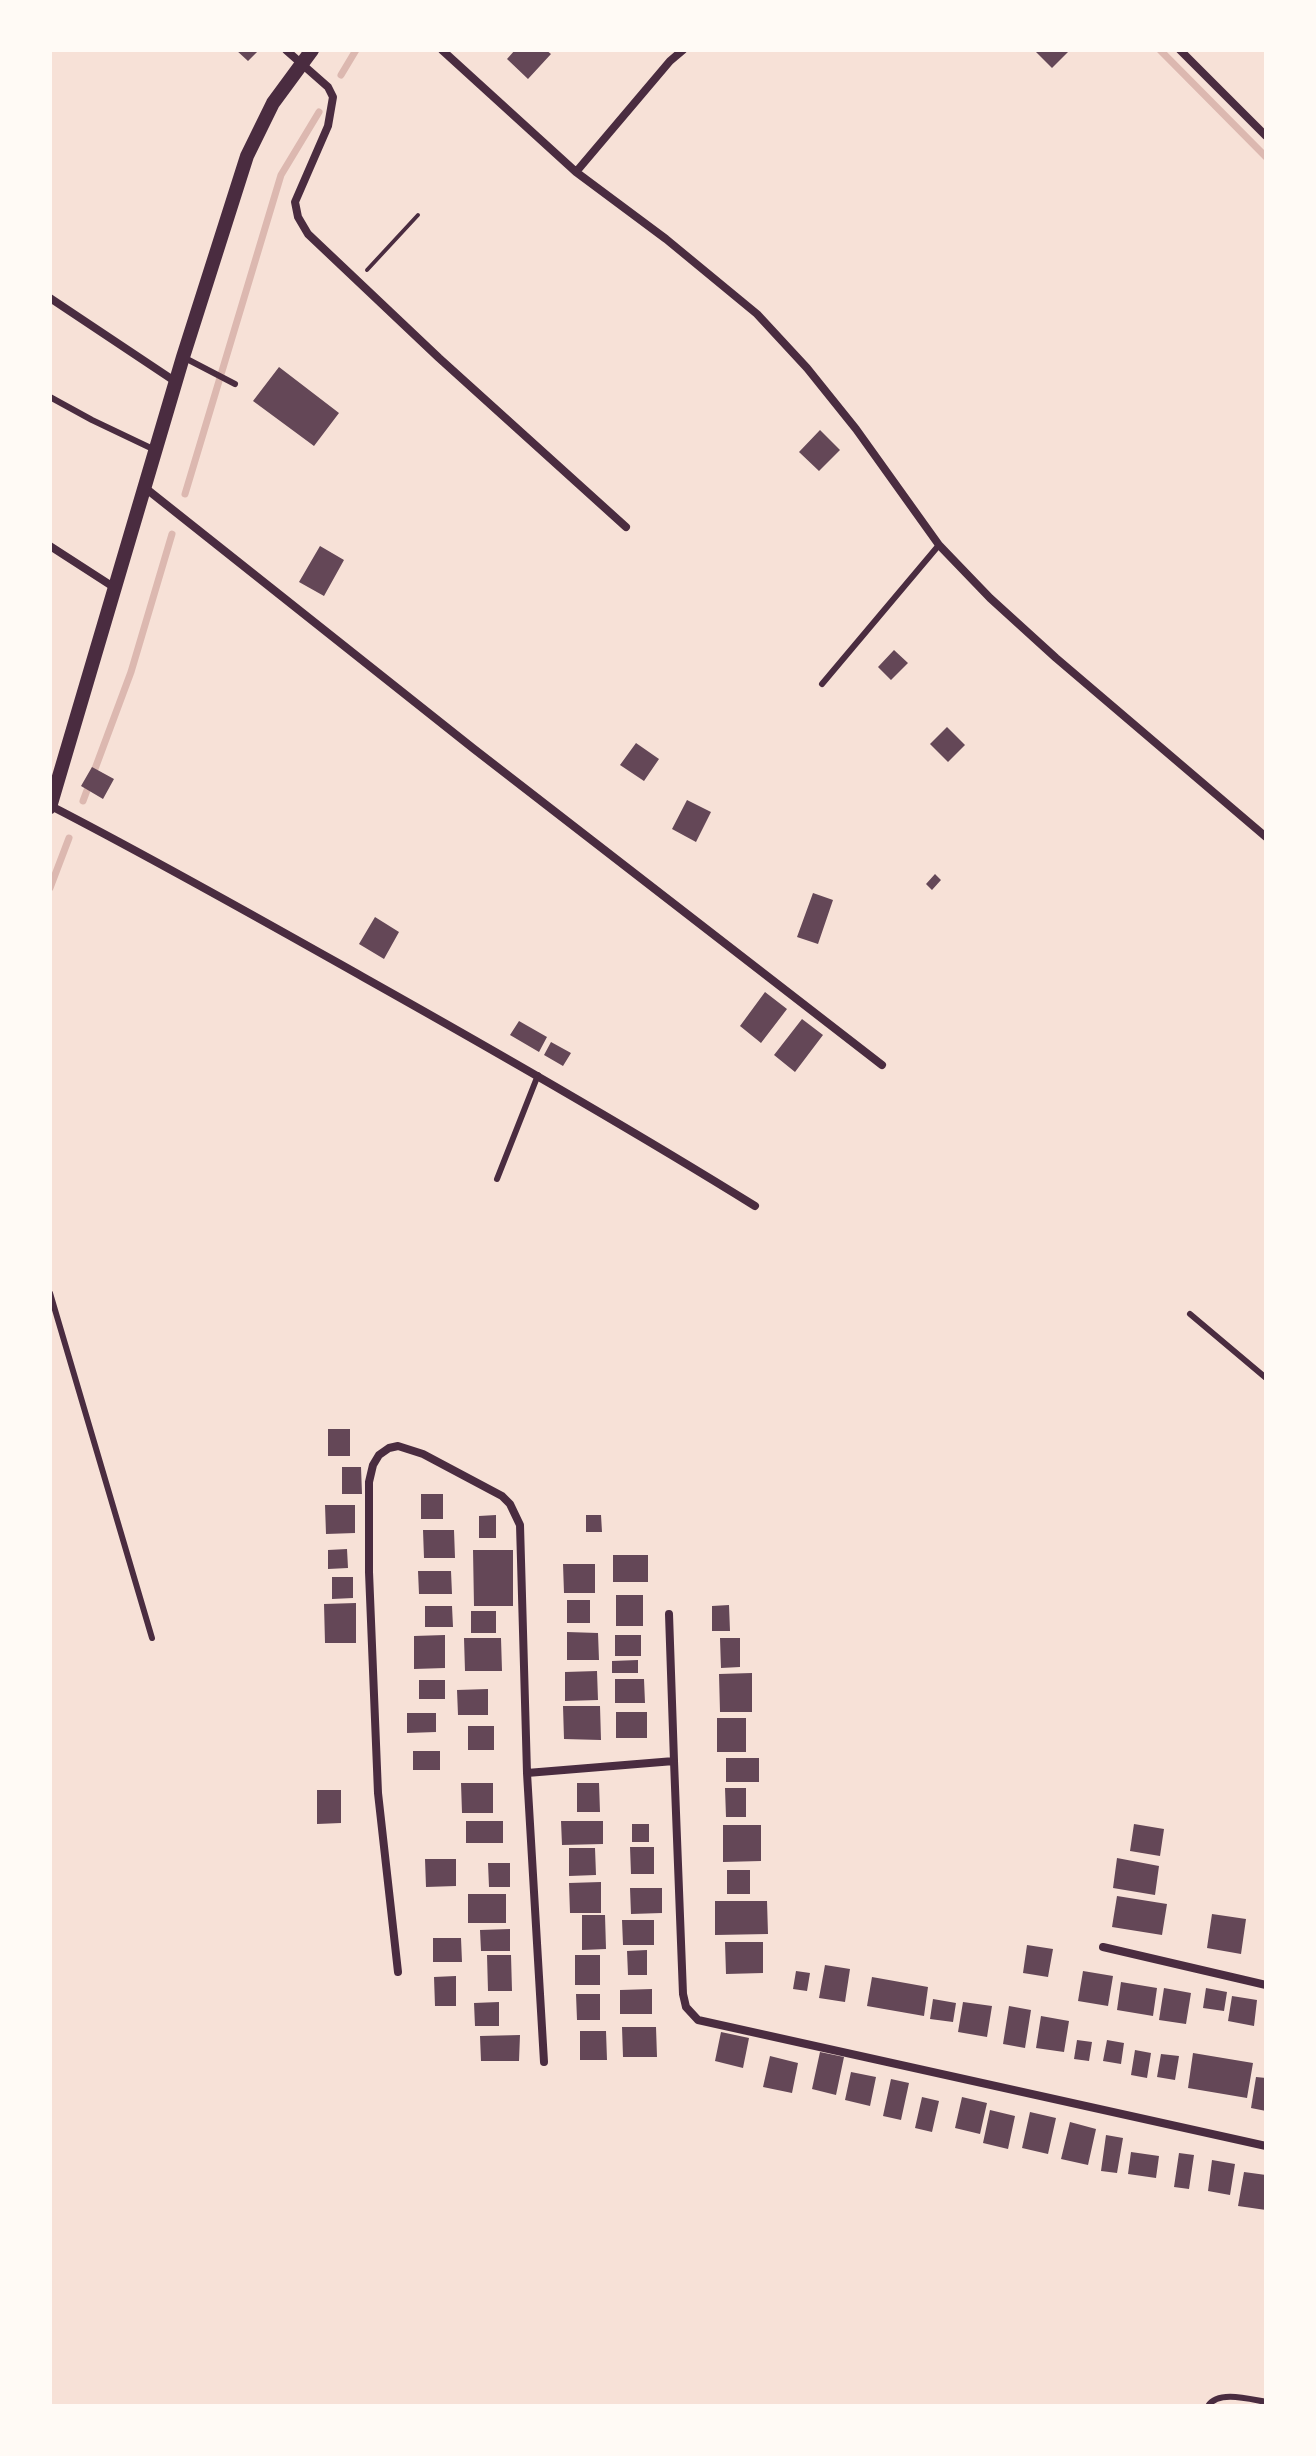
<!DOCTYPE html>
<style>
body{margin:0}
#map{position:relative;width:1316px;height:2456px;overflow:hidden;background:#f7e1d7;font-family:Raleway,sans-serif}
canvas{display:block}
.frame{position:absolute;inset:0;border:52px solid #fffaf5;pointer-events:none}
</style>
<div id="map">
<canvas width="1316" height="2456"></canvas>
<div class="frame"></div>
</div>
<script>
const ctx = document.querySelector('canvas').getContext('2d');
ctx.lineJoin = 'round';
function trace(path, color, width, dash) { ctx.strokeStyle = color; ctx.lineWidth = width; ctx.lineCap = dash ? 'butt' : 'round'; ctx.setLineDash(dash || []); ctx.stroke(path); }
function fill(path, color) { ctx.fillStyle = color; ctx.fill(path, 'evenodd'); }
const stream = new Path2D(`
 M 1160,50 L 1266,157
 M 341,75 L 356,50
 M 185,494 L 281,175 L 319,112
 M 83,801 L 131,672 L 172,534
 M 50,888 L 69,838`);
const building = new Path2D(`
 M 236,50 L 259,50 L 248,61 Z
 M 515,50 L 546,50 L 551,54 L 528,79 L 507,59 Z
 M 1038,50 L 1066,50 L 1068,52 L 1052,68 L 1036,52 Z
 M 279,367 L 339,413 L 314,446 L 253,401 Z
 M 820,430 L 840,450 L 819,471 L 799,452 Z
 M 320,546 L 344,560 L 324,596 L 299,582 Z
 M 894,650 L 908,663 L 891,680 L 878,667 Z
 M 947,727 L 965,745 L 948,762 L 930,744 Z
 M 636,743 L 659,759 L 644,781 L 620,765 Z
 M 92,767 L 114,779 L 103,799 L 81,786 Z
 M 687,800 L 711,812 L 696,842 L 672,829 Z
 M 935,874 L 941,880 L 932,890 L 926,884 Z
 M 813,893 L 833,900 L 818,944 L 797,937 Z
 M 375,917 L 399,932 L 384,959 L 359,944 Z
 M 765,992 L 787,1009 L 761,1043 L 740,1026 Z
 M 802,1019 L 823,1035 L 795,1072 L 774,1055 Z
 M 519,1021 L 547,1037 L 539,1052 L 510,1035 Z
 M 551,1042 L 571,1053 L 563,1066 L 544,1055 Z
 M 328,1429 L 350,1429 L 350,1456 L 328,1456 Z
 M 342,1467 L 361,1467 L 362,1494 L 342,1494 Z
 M 421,1494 L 443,1494 L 443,1519 L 421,1519 Z
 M 325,1505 L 355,1505 L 355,1533 L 326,1534 Z
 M 496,1515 L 496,1538 L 479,1538 L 479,1516 Z
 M 586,1515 L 601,1515 L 602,1532 L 586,1532 Z
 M 423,1530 L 454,1530 L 455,1558 L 424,1558 Z
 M 347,1549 L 348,1568 L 328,1569 L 328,1550 Z
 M 473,1550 L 513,1550 L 513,1606 L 474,1606 Z
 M 613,1555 L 648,1555 L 648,1582 L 613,1582 Z
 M 563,1564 L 595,1564 L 595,1593 L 564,1593 Z
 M 418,1571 L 451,1571 L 452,1594 L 419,1594 Z
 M 332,1577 L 353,1577 L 353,1598 L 332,1599 Z
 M 616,1595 L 643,1595 L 643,1626 L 616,1626 Z
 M 567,1600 L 590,1600 L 590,1623 L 567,1623 Z
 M 356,1603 L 356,1643 L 325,1643 L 324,1604 Z
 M 729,1605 L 730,1631 L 712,1631 L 712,1606 Z
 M 425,1606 L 452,1606 L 453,1627 L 425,1627 Z
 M 471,1611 L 496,1611 L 496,1633 L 471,1633 Z
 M 567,1632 L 598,1633 L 599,1660 L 567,1660 Z
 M 445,1635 L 445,1668 L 414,1669 L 414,1636 Z
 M 615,1635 L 641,1635 L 641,1656 L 615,1656 Z
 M 464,1638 L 501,1638 L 502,1671 L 465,1671 Z
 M 720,1638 L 740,1638 L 740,1667 L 721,1668 Z
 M 638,1660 L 638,1673 L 612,1673 L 612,1661 Z
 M 597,1671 L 598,1700 L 565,1701 L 565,1672 Z
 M 752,1673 L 752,1712 L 720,1712 L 719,1674 Z
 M 615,1679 L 644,1679 L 645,1703 L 615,1703 Z
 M 419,1680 L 445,1680 L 445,1699 L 419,1699 Z
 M 488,1689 L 488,1715 L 458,1715 L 457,1690 Z
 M 563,1706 L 600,1706 L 601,1740 L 564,1739 Z
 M 616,1712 L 647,1712 L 647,1738 L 616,1738 Z
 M 407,1713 L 436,1713 L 436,1732 L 407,1733 Z
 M 717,1718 L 746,1718 L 746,1752 L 717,1752 Z
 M 468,1726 L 494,1726 L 494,1750 L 468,1750 Z
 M 413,1751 L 440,1751 L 440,1770 L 413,1770 Z
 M 726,1758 L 759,1758 L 759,1782 L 726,1782 Z
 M 461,1783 L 493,1783 L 493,1813 L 462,1813 Z
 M 577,1783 L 599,1783 L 600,1812 L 577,1812 Z
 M 725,1788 L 746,1788 L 746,1817 L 726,1817 Z
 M 317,1790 L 341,1790 L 341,1823 L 317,1824 Z
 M 466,1821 L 503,1821 L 503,1843 L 466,1843 Z
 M 561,1821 L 603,1821 L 603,1844 L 562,1845 Z
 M 632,1824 L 649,1824 L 649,1842 L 632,1842 Z
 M 1134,1824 L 1164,1829 L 1160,1856 L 1130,1851 Z
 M 723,1825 L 761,1825 L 761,1861 L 723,1862 Z
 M 630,1847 L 654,1847 L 654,1874 L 631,1874 Z
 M 569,1848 L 595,1848 L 596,1875 L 569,1876 Z
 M 1117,1858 L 1159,1866 L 1155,1895 L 1113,1888 Z
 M 425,1859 L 456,1859 L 456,1886 L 426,1887 Z
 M 488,1863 L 510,1863 L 510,1887 L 489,1887 Z
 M 727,1870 L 750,1870 L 750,1894 L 727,1894 Z
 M 601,1882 L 601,1913 L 570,1913 L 569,1883 Z
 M 630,1888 L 662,1888 L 662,1913 L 631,1914 Z
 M 468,1894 L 506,1894 L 506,1923 L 468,1923 Z
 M 1117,1896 L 1167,1904 L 1162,1935 L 1112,1927 Z
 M 715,1901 L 767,1901 L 768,1934 L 715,1935 Z
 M 1212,1914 L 1246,1919 L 1241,1954 L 1207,1948 Z
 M 582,1915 L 605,1915 L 606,1949 L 582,1950 Z
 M 622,1920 L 654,1920 L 654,1945 L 623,1945 Z
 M 510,1929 L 510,1951 L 481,1951 L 480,1930 Z
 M 433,1938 L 461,1938 L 462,1962 L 433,1962 Z
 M 725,1942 L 763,1942 L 763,1973 L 726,1974 Z
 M 1027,1945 L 1053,1949 L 1048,1977 L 1023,1973 Z
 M 647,1950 L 647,1975 L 628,1975 L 627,1951 Z
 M 487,1955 L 511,1955 L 512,1991 L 488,1991 Z
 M 575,1955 L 600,1955 L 600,1985 L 575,1985 Z
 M 825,1965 L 850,1969 L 845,2002 L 819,1998 Z
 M 796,1971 L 810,1973 L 807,1991 L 793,1989 Z
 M 1083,1971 L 1113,1976 L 1108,2006 L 1078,2001 Z
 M 456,1976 L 456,2006 L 435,2006 L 434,1977 Z
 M 872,1977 L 928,1987 L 924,2016 L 867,2006 Z
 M 1121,1982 L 1157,1988 L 1153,2016 L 1117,2010 Z
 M 1164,1988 L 1191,1993 L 1186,2024 L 1159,2020 Z
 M 1206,1988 L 1227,1992 L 1224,2011 L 1203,2008 Z
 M 652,1989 L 652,2014 L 620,2014 L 620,1990 Z
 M 576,1994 L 600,1994 L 600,2020 L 577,2020 Z
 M 1232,1996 L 1257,2000 L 1254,2026 L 1228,2021 Z
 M 933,1999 L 956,2003 L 953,2022 L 930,2019 Z
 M 499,2002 L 499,2026 L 475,2026 L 474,2003 Z
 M 963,2002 L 992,2006 L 987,2037 L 958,2032 Z
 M 1009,2006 L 1031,2010 L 1025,2048 L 1003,2044 Z
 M 1041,2016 L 1069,2021 L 1064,2052 L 1036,2048 Z
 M 622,2027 L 656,2027 L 657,2057 L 623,2057 Z
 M 580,2031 L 606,2031 L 607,2060 L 580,2060 Z
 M 721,2032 L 749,2038 L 743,2068 L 715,2061 Z
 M 520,2035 L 519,2061 L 481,2061 L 480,2036 Z
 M 1077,2040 L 1092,2042 L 1089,2061 L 1074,2059 Z
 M 1107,2040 L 1124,2043 L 1121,2064 L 1103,2061 Z
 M 1135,2050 L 1151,2053 L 1147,2078 L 1131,2075 Z
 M 820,2052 L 844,2057 L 836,2095 L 812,2089 Z
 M 1193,2053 L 1253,2063 L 1247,2098 L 1188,2088 Z
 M 1161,2054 L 1179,2056 L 1175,2080 L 1157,2077 Z
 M 770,2056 L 798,2063 L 792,2093 L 763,2087 Z
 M 851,2072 L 876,2077 L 870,2106 L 845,2100 Z
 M 1256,2077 L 1266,2078 L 1266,2111 L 1251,2108 Z
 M 891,2079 L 909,2083 L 901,2120 L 883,2116 Z
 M 922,2097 L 939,2101 L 932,2132 L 915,2128 Z
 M 962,2097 L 987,2103 L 980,2134 L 955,2128 Z
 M 990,2110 L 1015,2116 L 1008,2149 L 983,2143 Z
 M 1030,2112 L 1056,2118 L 1048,2154 L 1022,2148 Z
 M 1070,2122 L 1096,2129 L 1088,2165 L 1061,2159 Z
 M 1106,2135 L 1123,2138 L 1117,2173 L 1101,2171 Z
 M 1131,2152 L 1159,2156 L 1156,2178 L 1128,2174 Z
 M 1179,2153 L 1194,2155 L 1189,2189 L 1174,2187 Z
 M 1212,2160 L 1235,2164 L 1230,2195 L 1208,2191 Z
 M 1244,2172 L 1266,2175 L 1266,2210 L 1238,2206 Z`);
const path = new Path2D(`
 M 367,270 L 418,215`);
const service = new Path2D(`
 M 183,357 L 235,384
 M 50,397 L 92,420 L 155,450
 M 822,684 L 939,545
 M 497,1179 L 538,1075
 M 50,1293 L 152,1638
 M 1190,1314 L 1266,1378
 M 1208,2406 C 1218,2390 1249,2399 1266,2402`);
const minor = new Path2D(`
 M 286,50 L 328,87 L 333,97 L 328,126 L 295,202 L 298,217 L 308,234 L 439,358 L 626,527
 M 442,50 L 576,172 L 666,239 L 757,314 L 807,368 L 856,429 L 939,545 L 990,598 L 1056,658 L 1266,837
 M 1180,50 L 1266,136
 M 576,172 L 670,61 L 683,50
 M 50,298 L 176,382
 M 144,487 L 474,749 L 882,1065
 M 50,546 L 115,588
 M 51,806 C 156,860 260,919 363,977 C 495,1051 626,1126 755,1206
 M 669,1614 L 674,1761
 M 527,1773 L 674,1761 L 683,1994 L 686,2007 L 698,2020 L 1266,2146
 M 1103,1947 L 1266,1985
 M 398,1972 L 378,1793 L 369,1572 L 369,1482 L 373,1465 L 379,1455 L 389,1448 L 398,1446 L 423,1454 L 502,1496 L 510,1504 L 520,1525 L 527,1773 L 544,2062`);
const tertiary = new Path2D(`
 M 50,807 L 183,357 L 247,156 L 273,103 L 312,50`);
trace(stream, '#dcb8b0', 7);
fill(building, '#644757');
trace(path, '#4a2c40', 4);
trace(service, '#4a2c40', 6);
trace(minor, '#4a2c40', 8);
trace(tertiary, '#4a2c40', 14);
</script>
